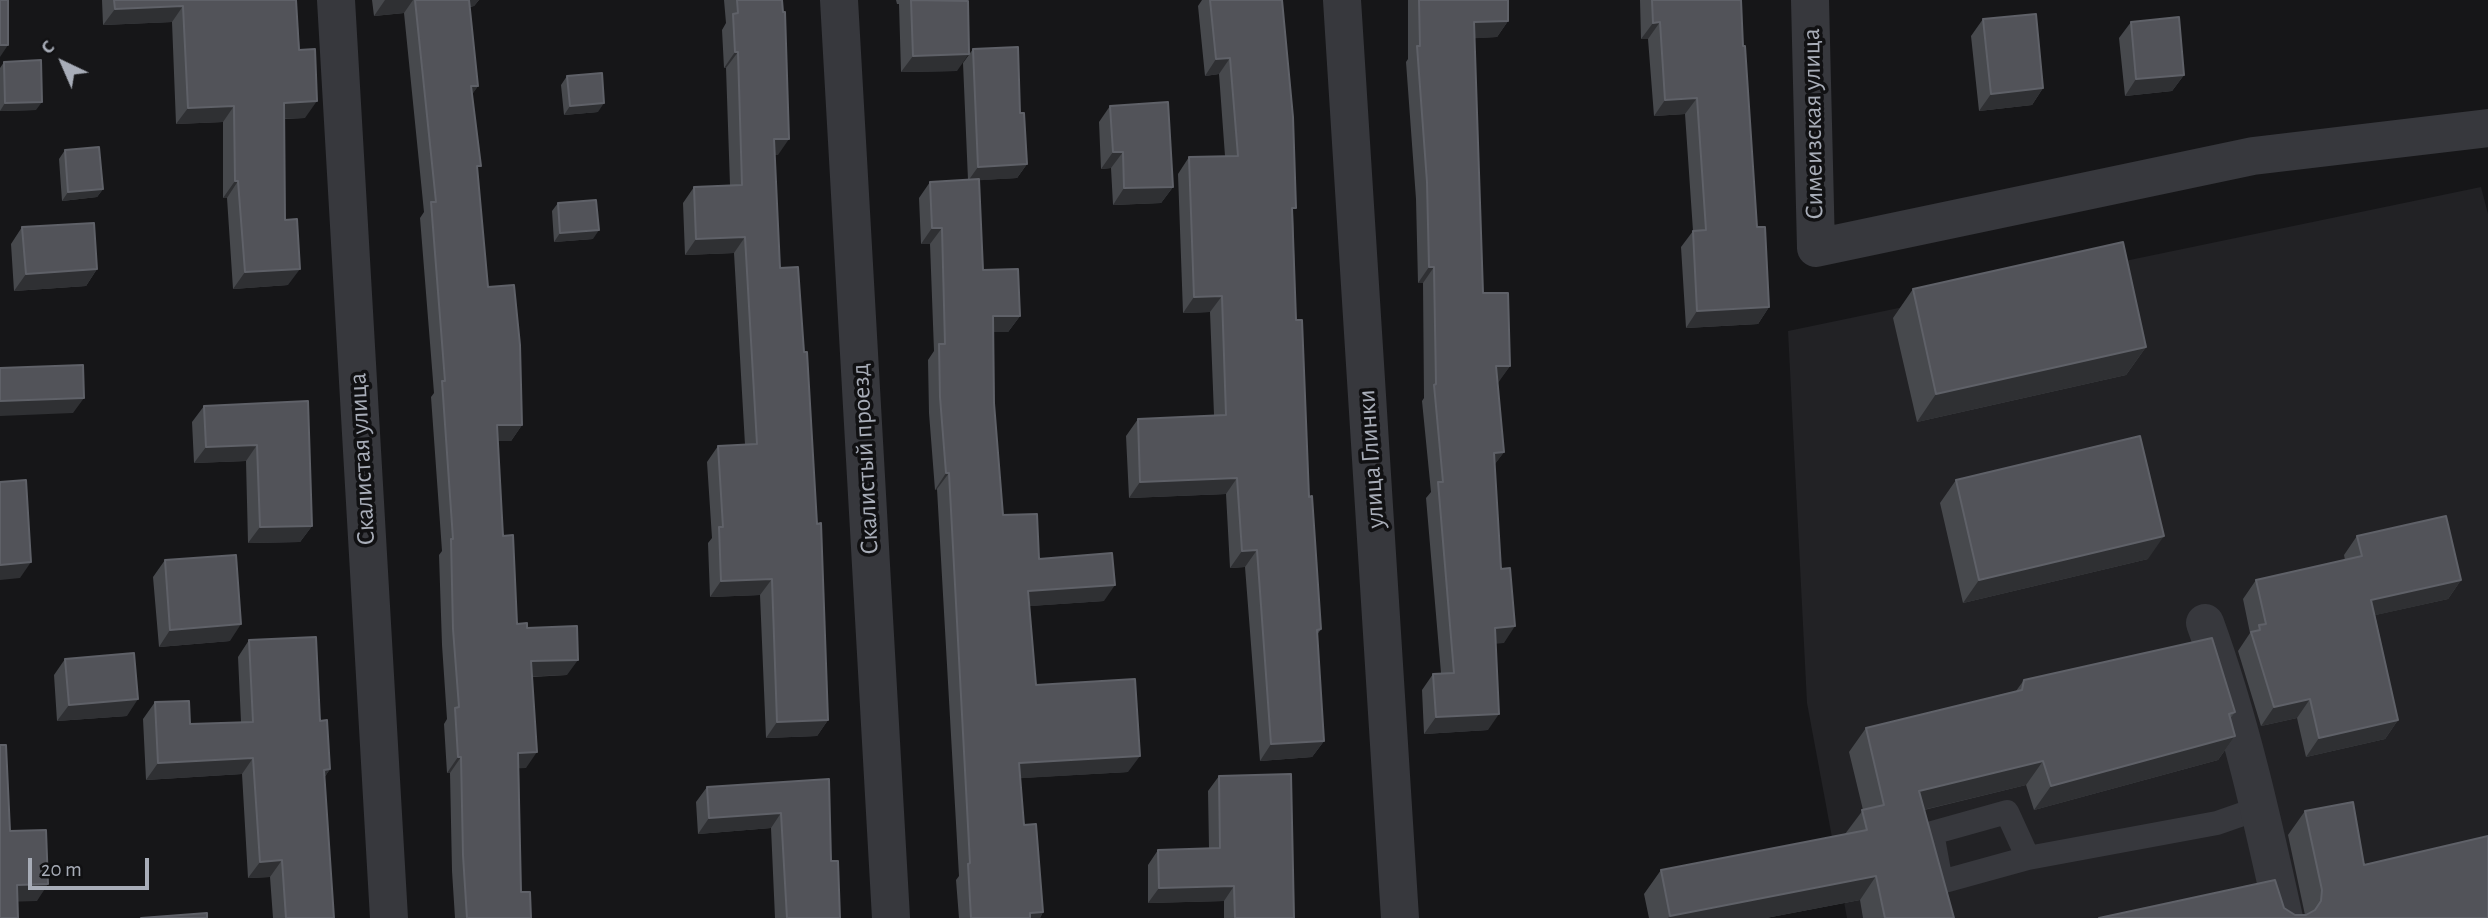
<!DOCTYPE html>
<meta charset="utf-8">
<style>
body{margin:0}
#map{position:relative;width:2488px;height:918px;overflow:hidden;background:#161618;font-family:"Alegreya Sans",sans-serif}
canvas{display:block}
.north{position:absolute;left:28px;top:28px;width:70px;height:70px;-webkit-text-stroke:5px #111113;paint-order:stroke;rotate:316deg;font-size:19px;font-weight:700;line-height:28px;text-align:center;color:#a8adb8}
.north::after{content:'';display:block;margin:auto;width:24px;height:32px;background:#a8adb8;clip-path:polygon(50% 0,100% 100%,50% 72%,0 100%)}
.scale{position:absolute;left:28px;top:858px;width:121px;height:32px;box-sizing:border-box;border:4px solid #a8adb8;border-top:0;padding-left:9px;font-size:21px;line-height:24px;white-space:nowrap;color:#a8adb8;-webkit-text-stroke:5px #111113;paint-order:stroke}
</style>
<div id="map">
<canvas width="2488" height="918"></canvas>
<div class="north">С</div>
<div class="scale">20 m</div>
</div>
<script>
const ctx = document.querySelector('canvas').getContext('2d');
ctx.lineJoin = 'round';
function fill(path, color) { ctx.fillStyle = color; ctx.fill(path, 'evenodd'); }
function trace(path, color, width, dash) { ctx.strokeStyle = color; ctx.lineWidth = width; ctx.lineCap = dash ? 'butt' : 'round'; ctx.setLineDash(dash || []); ctx.stroke(path); }
function write(font, color, halo, rows, align = 'center') {
  ctx.font = font + ' "Alegreya Sans",sans-serif'; ctx.lineWidth = 7; ctx.setLineDash([]); ctx.textBaseline = 'middle'; ctx.strokeStyle = halo; ctx.fillStyle = color; for (const [text, x, y, turn = 0] of rows) {
    ctx.save(); ctx.translate(x, y); ctx.rotate((+turn || 0) * Math.PI / 180); ctx.textAlign = isNaN(turn) ? turn : align; if (halo) ctx.strokeText(text, 0, 0); ctx.fillText(text, 0, 0); ctx.restore();
  }
}
const built = new Path2D(`
 M 2481,187 L 2488,214 L 2488,918 L 1847,918 L 1807,703 L 1788,331 Z`);
const lane = new Path2D(`
 M 2028,858 L 1941,882 L 1932,833 L 2007,812 L 2028,858 L 2217,823 L 2260,808`);
const street = new Path2D(`
 M 336,0 L 389,918
 M 839,0 L 891,918
 M 1342,0 L 1400,918
 M 1810,0 L 1816,248 L 2253,156 L 2488,128
 M 2205,623 C 2240,719 2262,818 2284,918`);
const wall = new Path2D(`
 M 102,0 L 296,0 L 305,118 L 284,119 L 285,220 L 288,285 L 233,289 L 227,198 L 223,198 L 223,122 L 176,124 L 172,22 L 103,25 Z
 M 372,0 L 479,0 L 474,6 L 470,7 L 478,86 L 472,94 L 477,172 L 488,287 L 522,425 L 511,441 L 498,441 L 503,536 L 517,624 L 527,628 L 567,675 L 532,677 L 526,768 L 519,768 L 521,892 L 531,918 L 455,918 L 452,871 L 450,773 L 447,773 L 444,724 L 447,719 L 442,645 L 439,555 L 442,551 L 431,397 L 434,393 L 420,218 L 424,212 L 404,13 L 374,16 Z
 M 724,0 L 782,0 L 778,155 L 775,155 L 780,268 L 828,720 L 817,736 L 766,738 L 760,595 L 710,597 L 708,543 L 712,538 L 707,462 L 718,446 L 745,445 L 734,253 L 685,255 L 683,203 L 694,187 L 730,185 L 726,68 L 724,68 L 722,30 L 726,23 Z
 M 896,0 L 963,0 L 957,71 L 901,72 L 899,4 L 897,4 Z
 M 1202,0 L 1282,0 L 1293,213 L 1296,320 L 1309,497 L 1321,629 L 1317,635 L 1324,741 L 1312,757 L 1260,761 L 1245,567 L 1230,568 L 1226,494 L 1129,498 L 1126,436 L 1138,419 L 1214,415 L 1210,312 L 1183,313 L 1178,174 L 1189,157 L 1225,156 L 1219,74 L 1205,76 L 1198,6 Z
 M 1408,0 L 1508,0 L 1508,21 L 1497,37 L 1474,38 L 1483,293 L 1510,366 L 1497,383 L 1504,452 L 1494,465 L 1504,643 L 1496,643 L 1488,730 L 1424,734 L 1422,690 L 1433,674 L 1441,673 L 1426,498 L 1431,492 L 1422,401 L 1424,398 L 1423,283 L 1418,283 L 1416,199 L 1406,62 L 1408,59 Z
 M 1640,0 L 1741,0 L 1743,46 L 1757,227 L 1769,307 L 1758,324 L 1686,328 L 1681,247 L 1693,231 L 1685,114 L 1654,116 L 1648,39 L 1641,39 Z
 M 1983,19 L 2043,88 L 2032,105 L 1979,111 L 1971,36 Z
 M 2131,22 L 2184,75 L 2172,91 L 2125,96 L 2119,38 Z
 M 973,49 L 1020,113 L 1027,164 L 1017,178 L 979,180 L 983,270 L 1020,316 L 1008,332 L 993,332 L 994,403 L 1003,515 L 1039,559 L 1104,601 L 1029,606 L 1036,685 L 1128,772 L 1020,778 L 1024,825 L 1043,912 L 1040,918 L 959,918 L 956,880 L 959,876 L 937,489 L 935,490 L 929,413 L 928,360 L 934,351 L 930,244 L 921,244 L 919,198 L 930,182 L 968,180 L 963,63 Z
 M 4,62 L 36,110 L 0,111 L 0,68 Z
 M 567,76 L 598,112 L 564,115 L 561,85 Z
 M 1110,106 L 1173,187 L 1161,203 L 1113,205 L 1111,168 L 1101,169 L 1099,122 Z
 M 65,150 L 103,189 L 97,197 L 62,201 L 59,159 Z
 M 558,203 L 593,239 L 554,242 L 552,211 Z
 M 22,227 L 97,269 L 86,286 L 14,291 L 11,244 Z
 M 1913,289 L 2146,347 L 2126,375 L 1917,422 L 1893,318 Z
 M 308,401 L 312,526 L 300,542 L 248,543 L 246,461 L 194,463 L 192,422 L 204,406 Z
 M 1956,480 L 2148,559 L 1963,603 L 1940,503 Z
 M 2357,536 L 2461,580 L 2448,599 L 2375,615 L 2398,720 L 2385,739 L 2306,757 L 2297,718 L 2261,726 L 2238,651 L 2250,633 L 2243,599 L 2256,580 L 2345,560 L 2344,555 Z
 M 165,560 L 230,641 L 159,647 L 153,577 Z
 M 249,640 L 320,721 L 330,769 L 324,778 L 334,918 L 273,918 L 270,877 L 248,878 L 242,774 L 146,780 L 143,719 L 155,702 L 190,724 L 241,722 L 238,657 Z
 M 65,659 L 127,716 L 57,721 L 54,675 Z
 M 2024,680 L 2235,712 L 2230,719 L 2235,736 L 2218,760 L 2034,810 L 2026,785 L 1924,810 L 1954,918 L 1863,918 L 1860,900 L 1766,918 L 1649,918 L 1644,894 L 1661,870 L 1845,834 L 1863,810 L 1849,752 L 1866,728 L 2016,691 Z
 M 1219,776 L 1294,918 L 1224,918 L 1224,901 L 1148,903 L 1148,865 L 1158,850 L 1209,848 L 1208,791 Z
 M 829,779 L 831,861 L 840,918 L 775,918 L 771,828 L 698,834 L 696,802 L 707,787 Z
 M 2305,811 L 2364,865 L 2488,918 L 2099,918 L 2284,908 L 2295,915 L 2305,915 L 2288,835 Z`);
const shadedWall = new Path2D(`
 M 385,0 L 413,0 L 404,13 L 374,16 Z
 M 462,0 L 479,0 L 474,6 L 457,8 Z
 M 183,6 L 172,22 L 103,25 L 115,9 Z
 M 1508,21 L 1497,37 L 1462,39 L 1474,22 Z
 M 1660,22 L 1648,39 L 1641,39 L 1653,23 Z
 M 0,45 L 8,45 L 0,57 Z
 M 735,52 L 738,52 L 726,68 L 724,68 Z
 M 969,54 L 957,71 L 901,72 L 913,56 Z
 M 1230,58 L 1219,74 L 1205,76 L 1216,59 Z
 M 2184,75 L 2172,91 L 2125,96 L 2136,79 Z
 M 471,86 L 478,86 L 467,102 Z
 M 2043,88 L 2032,105 L 1979,111 L 1991,94 Z
 M 1697,98 L 1685,114 L 1654,116 L 1665,100 Z
 M 317,101 L 305,118 L 272,119 L 284,103 Z
 M 42,102 L 36,110 L 0,111 L 5,103 Z
 M 604,103 L 598,112 L 564,115 L 570,106 Z
 M 234,106 L 223,122 L 176,124 L 188,108 Z
 M 774,139 L 789,139 L 778,155 L 763,155 Z
 M 1113,152 L 1123,152 L 1111,168 L 1101,169 Z
 M 1027,164 L 1017,178 L 968,181 L 978,167 Z
 M 235,181 L 238,181 L 227,198 L 223,198 Z
 M 1173,187 L 1161,203 L 1113,205 L 1124,188 Z
 M 103,189 L 97,197 L 62,201 L 68,192 Z
 M 932,228 L 942,228 L 930,244 L 921,244 Z
 M 599,230 L 593,239 L 554,242 L 560,233 Z
 M 745,237 L 734,253 L 685,255 L 696,239 Z
 M 1429,267 L 1434,267 L 1423,283 L 1418,283 Z
 M 97,269 L 86,286 L 14,291 L 26,274 Z
 M 300,269 L 288,285 L 233,289 L 245,272 Z
 M 1222,296 L 1210,312 L 1183,313 L 1194,297 Z
 M 1769,307 L 1758,324 L 1686,328 L 1697,311 Z
 M 993,316 L 1020,316 L 1008,332 L 982,332 Z
 M 2146,347 L 2126,375 L 1917,422 L 1936,394 Z
 M 1496,366 L 1510,366 L 1498,383 L 1484,382 Z
 M 84,398 L 73,413 L 0,416 L 0,401 Z
 M 497,425 L 522,425 L 511,441 L 485,441 Z
 M 257,445 L 246,461 L 194,463 L 206,447 Z
 M 1504,452 L 1492,468 L 1494,453 Z
 M 946,473 L 949,473 L 937,489 L 935,490 Z
 M 1237,478 L 1226,494 L 1129,498 L 1140,482 Z
 M 312,526 L 300,542 L 248,543 L 260,527 Z
 M 2164,536 L 2148,559 L 1963,603 L 1979,580 Z
 M 1257,550 L 1245,567 L 1230,568 L 1242,551 Z
 M 31,562 L 20,578 L 0,580 L 0,565 Z
 M 772,579 L 760,595 L 710,597 L 721,581 Z
 M 2461,580 L 2448,599 L 2358,619 L 2371,600 Z
 M 1115,585 L 1104,601 L 1017,607 L 1028,591 Z
 M 241,624 L 230,641 L 159,647 L 170,630 Z
 M 1515,626 L 1504,643 L 1483,645 L 1495,628 Z
 M 578,660 L 567,675 L 520,677 L 531,661 Z
 M 138,699 L 127,716 L 57,721 L 69,705 Z
 M 2310,699 L 2297,718 L 2261,726 L 2274,707 Z
 M 1499,714 L 1488,730 L 1424,734 L 1436,717 Z
 M 828,720 L 817,736 L 766,738 L 777,722 Z
 M 2398,720 L 2385,739 L 2306,757 L 2319,738 Z
 M 2235,736 L 2218,760 L 2034,810 L 2051,786 Z
 M 1324,741 L 1312,757 L 1260,761 L 1271,744 Z
 M 537,752 L 526,768 L 507,769 L 518,753 Z
 M 1140,756 L 1128,772 L 1008,779 L 1019,763 Z
 M 458,757 L 461,757 L 450,773 L 447,773 Z
 M 253,758 L 242,774 L 146,780 L 158,763 Z
 M 2043,761 L 2026,785 L 1902,815 L 1919,791 Z
 M 330,769 L 319,785 L 324,770 Z
 M 781,813 L 771,828 L 698,834 L 709,818 Z
 M 282,860 L 270,877 L 248,878 L 260,862 Z
 M 1876,876 L 1860,900 L 1766,918 L 1668,918 L 1670,916 Z
 M 48,884 L 37,901 L 5,902 L 17,885 Z
 M 1234,886 L 1224,901 L 1148,903 L 1159,888 Z
 M 1043,912 L 1040,918 L 1026,918 L 1030,913 Z`);
const building = new Path2D(`
 M 0,0 L 8,0 L 8,45 L 0,45 Z
 M 114,0 L 296,0 L 299,50 L 315,49 L 317,101 L 284,103 L 285,220 L 297,219 L 300,269 L 245,272 L 238,181 L 235,181 L 234,106 L 188,108 L 183,6 L 115,9 Z
 M 415,0 L 469,0 L 478,86 L 471,86 L 481,166 L 477,166 L 488,287 L 514,285 L 520,345 L 522,425 L 497,425 L 503,536 L 513,535 L 517,624 L 527,623 L 527,628 L 577,626 L 578,660 L 531,661 L 537,752 L 518,753 L 521,892 L 530,892 L 531,918 L 467,918 L 463,855 L 461,757 L 458,757 L 455,708 L 459,707 L 453,629 L 451,539 L 453,539 L 442,381 L 445,381 L 431,202 L 436,202 Z
 M 737,0 L 782,0 L 783,12 L 785,12 L 789,139 L 774,139 L 780,268 L 798,267 L 804,352 L 807,352 L 817,524 L 821,523 L 828,720 L 777,722 L 772,579 L 721,581 L 719,527 L 723,527 L 718,446 L 757,444 L 745,237 L 696,239 L 694,187 L 742,185 L 738,52 L 735,52 L 733,14 L 738,13 Z
 M 911,0 L 968,1 L 969,54 L 913,56 Z
 M 1210,0 L 1282,0 L 1293,117 L 1296,208 L 1292,208 L 1296,320 L 1302,320 L 1309,497 L 1312,496 L 1321,629 L 1317,630 L 1324,741 L 1271,744 L 1257,550 L 1242,551 L 1237,478 L 1140,482 L 1138,419 L 1226,415 L 1222,296 L 1194,297 L 1189,157 L 1238,156 L 1230,58 L 1216,59 Z
 M 1419,0 L 1508,0 L 1508,21 L 1474,22 L 1483,293 L 1508,293 L 1510,366 L 1496,366 L 1504,452 L 1494,453 L 1501,569 L 1510,568 L 1515,626 L 1495,628 L 1499,714 L 1436,717 L 1433,674 L 1454,673 L 1438,482 L 1443,482 L 1434,385 L 1436,384 L 1434,267 L 1429,267 L 1427,182 L 1417,46 L 1420,46 Z
 M 1652,0 L 1741,0 L 1743,46 L 1745,46 L 1757,227 L 1765,227 L 1769,307 L 1697,311 L 1693,231 L 1706,230 L 1697,98 L 1665,100 L 1660,22 L 1653,23 Z
 M 2036,14 L 2043,88 L 1991,94 L 1983,19 Z
 M 2179,17 L 2184,75 L 2136,79 L 2131,22 Z
 M 1018,47 L 1020,113 L 1024,113 L 1027,164 L 978,167 L 973,49 Z
 M 41,60 L 42,102 L 5,103 L 4,62 Z
 M 602,73 L 604,103 L 570,106 L 567,76 Z
 M 1168,102 L 1173,187 L 1124,188 L 1123,152 L 1113,152 L 1110,106 Z
 M 99,147 L 103,189 L 68,192 L 65,150 Z
 M 979,179 L 983,270 L 1018,269 L 1020,316 L 993,316 L 994,403 L 1003,515 L 1037,514 L 1039,559 L 1112,553 L 1115,585 L 1028,591 L 1036,685 L 1135,679 L 1140,756 L 1019,763 L 1024,825 L 1036,824 L 1043,912 L 1030,913 L 1030,918 L 971,918 L 968,864 L 970,863 L 949,473 L 946,473 L 940,397 L 939,344 L 945,344 L 942,228 L 932,228 L 930,182 Z
 M 596,200 L 599,230 L 560,233 L 558,203 Z
 M 94,223 L 97,269 L 26,274 L 22,227 Z
 M 2123,242 L 2146,347 L 1936,394 L 1913,289 Z
 M 83,365 L 84,398 L 0,401 L 0,368 Z
 M 308,401 L 312,526 L 260,527 L 257,445 L 206,447 L 204,406 Z
 M 2140,436 L 2164,536 L 1979,580 L 1956,480 Z
 M 26,480 L 31,562 L 0,565 L 0,482 Z
 M 2446,516 L 2461,580 L 2371,600 L 2398,720 L 2319,738 L 2310,699 L 2274,707 L 2251,632 L 2260,630 L 2259,625 L 2266,624 L 2256,580 L 2362,556 L 2357,536 Z
 M 236,555 L 241,624 L 170,630 L 165,560 Z
 M 316,637 L 320,721 L 327,720 L 330,769 L 324,770 L 334,918 L 286,918 L 282,860 L 260,862 L 253,758 L 158,763 L 155,702 L 189,701 L 190,724 L 253,722 L 249,640 Z
 M 2212,638 L 2235,712 L 2229,714 L 2235,736 L 2051,786 L 2043,761 L 1919,791 L 1954,918 L 1885,918 L 1876,876 L 1670,916 L 1661,870 L 1867,830 L 1862,810 L 1884,805 L 1866,728 L 2022,690 L 2024,680 Z
 M 134,653 L 138,699 L 69,705 L 65,659 Z
 M 0,745 L 6,745 L 10,831 L 46,830 L 48,884 L 17,885 L 18,918 L 0,918 Z
 M 1291,774 L 1294,918 L 1235,918 L 1234,886 L 1159,888 L 1158,850 L 1220,848 L 1219,776 Z
 M 829,779 L 831,861 L 838,861 L 840,918 L 787,918 L 781,813 L 709,818 L 707,787 Z
 M 2353,802 L 2364,865 L 2488,836 L 2488,918 L 2099,918 L 2275,880 L 2284,908 L 2295,915 L 2306,915 L 2315,910 L 2321,901 L 2322,890 L 2305,811 Z
 M 207,913 L 207,918 L 141,918 Z`);
const streetNames = [
 ["Симеизская улица",1813,124,-91],
 ["Скалистая улица",362,459,-93],
 ["Скалистый проезд",865,459,-93],
 ["улица Глинки",1371,459,-94]
];
fill(built, '#222225');
trace(lane, '#37383d', 24);
trace(street, '#37383d', 38);
fill(wall, '#47494d');
fill(shadedWall, '#2f3033');
fill(building, '#525359');
trace(building, '#5f6168', 2);
write('26px', '#a8adb8', '#111113', streetNames);
</script>
